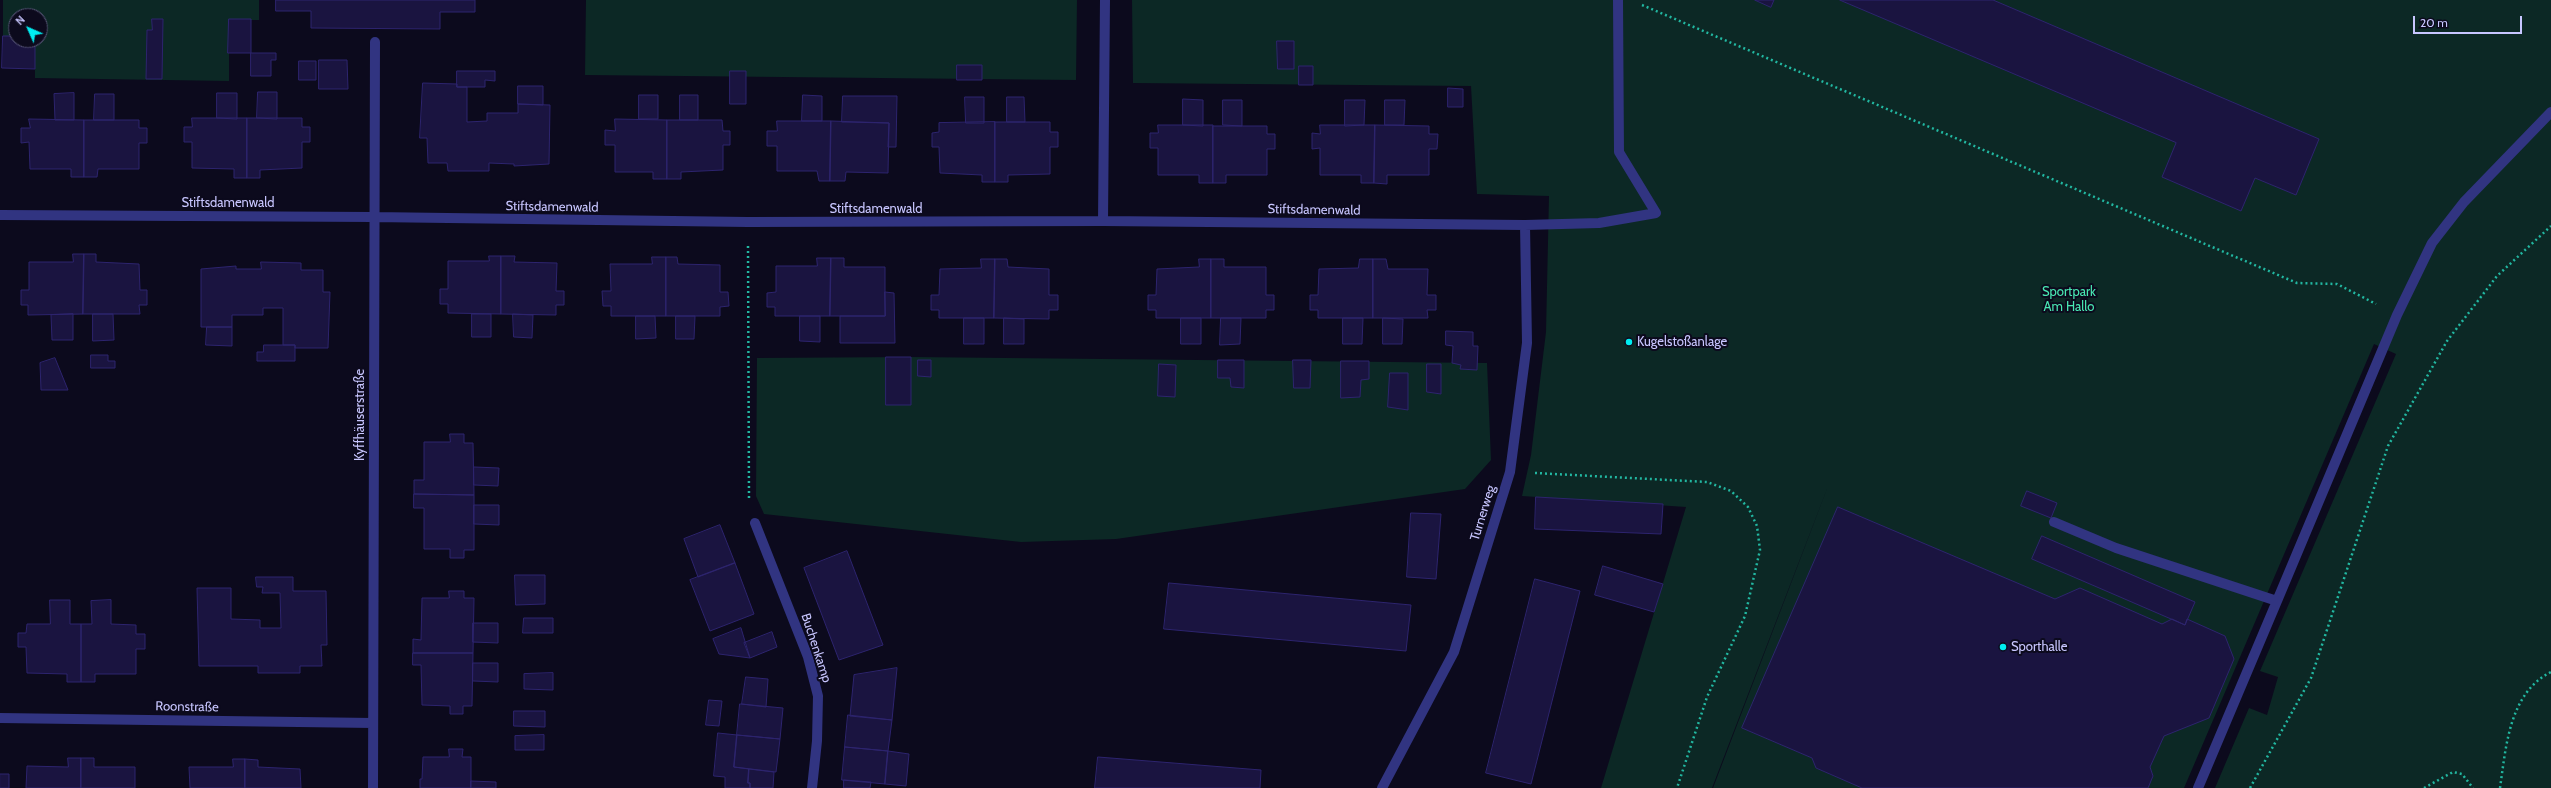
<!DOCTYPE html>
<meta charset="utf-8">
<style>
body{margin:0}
#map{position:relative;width:2551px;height:788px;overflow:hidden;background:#0c0a1d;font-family:Cabin,sans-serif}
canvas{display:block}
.north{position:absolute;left:8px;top:8px;width:40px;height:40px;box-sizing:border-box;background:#0c0a1d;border:1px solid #575577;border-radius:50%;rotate:315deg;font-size:11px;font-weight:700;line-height:16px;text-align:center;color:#c8c6ff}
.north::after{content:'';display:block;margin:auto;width:14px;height:18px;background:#00edf1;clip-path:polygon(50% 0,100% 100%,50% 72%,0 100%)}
.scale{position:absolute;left:2413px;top:16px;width:109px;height:18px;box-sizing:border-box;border:2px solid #c8c6ff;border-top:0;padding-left:5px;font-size:12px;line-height:14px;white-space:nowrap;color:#c8c6ff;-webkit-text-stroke:3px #0c0a1d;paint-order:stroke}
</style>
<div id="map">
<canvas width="2551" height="788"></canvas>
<div class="north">N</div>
<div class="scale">20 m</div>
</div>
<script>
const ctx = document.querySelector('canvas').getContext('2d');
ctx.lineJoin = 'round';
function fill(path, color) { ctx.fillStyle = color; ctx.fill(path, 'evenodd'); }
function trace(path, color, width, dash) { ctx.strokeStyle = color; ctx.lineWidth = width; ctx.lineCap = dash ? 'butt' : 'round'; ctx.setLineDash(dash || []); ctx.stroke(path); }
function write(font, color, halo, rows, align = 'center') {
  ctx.font = font + ' Cabin,sans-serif'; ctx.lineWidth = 4; ctx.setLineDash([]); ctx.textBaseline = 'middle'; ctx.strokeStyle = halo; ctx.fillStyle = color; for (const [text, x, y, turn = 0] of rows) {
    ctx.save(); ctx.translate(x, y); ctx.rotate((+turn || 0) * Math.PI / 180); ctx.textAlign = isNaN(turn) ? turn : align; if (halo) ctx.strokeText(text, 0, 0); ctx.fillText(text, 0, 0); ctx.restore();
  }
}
const green = new Path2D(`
 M 3,0 L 259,0 L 259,20 L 229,20 L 229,81 L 35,78 L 35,40 L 40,40 L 40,16 L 16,16 L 16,36 L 3,36 Z
 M 586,0 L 1077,0 L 1076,80 L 585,75 Z
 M 1132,0 L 2551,0 L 2551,788 L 2215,788 L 2249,708 L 2267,715 L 2278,677 L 2260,671 L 2396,354 L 2374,344 L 2184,788 L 1713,788 L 1830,481 L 1712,788 L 1601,788 L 1686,507 L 1522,496 L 1531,455 L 1546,332 L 1549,196 L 1477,194 L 1471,86 L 1133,83 Z
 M 911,357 L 1487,363 L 1491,460 L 1465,489 L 1116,539 L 1021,542 L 764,514 L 756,496 L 757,358 Z`);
const building = new Path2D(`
 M 276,0 L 475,0 L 475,12 L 440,12 L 440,29 L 311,28 L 311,11 L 276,11 Z
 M 1755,0 L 1774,0 L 1771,7 Z
 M 1840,0 L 1993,0 L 2319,139 L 2296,195 L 2255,178 L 2241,211 L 2162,177 L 2176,143 Z
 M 152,19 L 163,19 L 162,79 L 146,79 L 147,30 L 152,30 Z
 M 229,19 L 251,19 L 251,53 L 228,53 Z
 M 3,36 L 16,36 L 16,40 L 35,40 L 35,69 L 2,68 Z
 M 1277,41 L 1294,41 L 1294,69 L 1278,69 Z
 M 251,53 L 276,53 L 276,60 L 271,60 L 271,76 L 251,76 Z
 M 319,60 L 347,60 L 348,89 L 319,89 Z
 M 299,61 L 316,61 L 316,80 L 299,80 Z
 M 957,65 L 982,65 L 982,80 L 957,80 Z
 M 1299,66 L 1313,66 L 1313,85 L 1299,85 Z
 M 457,71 L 495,71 L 495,81 L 485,80 L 485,87 L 457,87 Z
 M 730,71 L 746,71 L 746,104 L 730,104 Z
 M 423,83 L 457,84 L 457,87 L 467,87 L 467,122 L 487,121 L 487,113 L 518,113 L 518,104 L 550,105 L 549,164 L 514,166 L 514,164 L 489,163 L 489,171 L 448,171 L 447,163 L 428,163 L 427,138 L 420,138 Z
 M 518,86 L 543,86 L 543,105 L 518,104 Z
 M 1448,88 L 1463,89 L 1463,107 L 1448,107 Z
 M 258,92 L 277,92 L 277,119 L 257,118 Z
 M 74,93 L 74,120 L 55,120 L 54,94 Z
 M 217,93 L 237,93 L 237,119 L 217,118 Z
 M 95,94 L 114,94 L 114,120 L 94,120 Z
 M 639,95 L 658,95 L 658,119 L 639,119 Z
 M 680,95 L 698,95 L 698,120 L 680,120 Z
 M 803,95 L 822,96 L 822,121 L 802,121 Z
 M 843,96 L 897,96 L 896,147 L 888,147 L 889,123 L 842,122 Z
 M 965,97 L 984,97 L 984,123 L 966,123 Z
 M 1007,97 L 1024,97 L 1025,122 L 1007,122 Z
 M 1183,99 L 1203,100 L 1203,126 L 1183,125 Z
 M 1223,100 L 1242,100 L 1242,126 L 1223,125 Z
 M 1345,100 L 1365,100 L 1364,125 L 1345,126 Z
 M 1385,100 L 1405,100 L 1404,125 L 1385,125 Z
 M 192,118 L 247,118 L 247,178 L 234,178 L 234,169 L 192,168 L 192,142 L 184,142 L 184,127 L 192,127 Z
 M 247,118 L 302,118 L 302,127 L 310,127 L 310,142 L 302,142 L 302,168 L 260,170 L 260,178 L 247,178 Z
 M 29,119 L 84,120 L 84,177 L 71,177 L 71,169 L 30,169 L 29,142 L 21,143 L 21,128 L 30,128 Z
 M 615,119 L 667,120 L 667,179 L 653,179 L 653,172 L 615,172 L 615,145 L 605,145 L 605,130 L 615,131 Z
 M 84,120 L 139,120 L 139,128 L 147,128 L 147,143 L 139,143 L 139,169 L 98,169 L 97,177 L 84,177 Z
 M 667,120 L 722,120 L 723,131 L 730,131 L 730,145 L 723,145 L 723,170 L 681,172 L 681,179 L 667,179 Z
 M 777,121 L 831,121 L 830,181 L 819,181 L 817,171 L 777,171 L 777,146 L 767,146 L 767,131 L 777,131 Z
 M 831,121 L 889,123 L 888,173 L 846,172 L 845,181 L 830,181 Z
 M 995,122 L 1050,122 L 1050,132 L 1058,132 L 1058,147 L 1050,147 L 1050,174 L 1008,175 L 1008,182 L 995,182 Z
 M 995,122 L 995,182 L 982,182 L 982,175 L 940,173 L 939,147 L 932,147 L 932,133 L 939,132 L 939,123 Z
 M 1158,125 L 1213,125 L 1213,183 L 1199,183 L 1199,175 L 1158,175 L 1158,148 L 1150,148 L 1150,133 L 1158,133 Z
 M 1320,125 L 1375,125 L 1374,183 L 1361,183 L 1361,175 L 1320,175 L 1320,148 L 1312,149 L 1312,133 L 1320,134 Z
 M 1375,125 L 1429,126 L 1429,134 L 1438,134 L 1437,149 L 1429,149 L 1429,175 L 1387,175 L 1387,184 L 1374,183 Z
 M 1213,126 L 1267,126 L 1267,134 L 1275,134 L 1275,149 L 1267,149 L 1267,175 L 1226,175 L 1226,183 L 1213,183 Z
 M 73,254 L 84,254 L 83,314 L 28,315 L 28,305 L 21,305 L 21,290 L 29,290 L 29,262 L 73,262 Z
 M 84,254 L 96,254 L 96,262 L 139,264 L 140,290 L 147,290 L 147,305 L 139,305 L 140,314 L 83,314 Z
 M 489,256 L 501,256 L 501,314 L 448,313 L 448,304 L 440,304 L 440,289 L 448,289 L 448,261 L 489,261 Z
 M 501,256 L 515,256 L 514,262 L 557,263 L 556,291 L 564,291 L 564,305 L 556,305 L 556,315 L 501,314 Z
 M 652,257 L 666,257 L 666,316 L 611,316 L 611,306 L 603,306 L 602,291 L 611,291 L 610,264 L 652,264 Z
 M 666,257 L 677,257 L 678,264 L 720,265 L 720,292 L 728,292 L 729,306 L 720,307 L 720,316 L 666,316 Z
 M 817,258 L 831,258 L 830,316 L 775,316 L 775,307 L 767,307 L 767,293 L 776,292 L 776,266 L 817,266 Z
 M 831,258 L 844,258 L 844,267 L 885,267 L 885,316 L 830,316 Z
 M 981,259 L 995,259 L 994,318 L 939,318 L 939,310 L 931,310 L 931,295 L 939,295 L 940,269 L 981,268 Z
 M 995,259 L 1007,259 L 1008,267 L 1049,269 L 1049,295 L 1058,295 L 1058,310 L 1049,310 L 1049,319 L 994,318 Z
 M 1199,259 L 1211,259 L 1211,318 L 1156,318 L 1156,310 L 1148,310 L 1148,295 L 1156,295 L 1157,269 L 1199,267 Z
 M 1211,259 L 1224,259 L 1224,267 L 1266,267 L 1266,295 L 1274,295 L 1274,310 L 1266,310 L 1266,318 L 1211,318 Z
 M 1360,259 L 1373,259 L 1373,318 L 1318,318 L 1318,310 L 1310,310 L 1310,295 L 1318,295 L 1319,269 L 1358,268 Z
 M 1373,259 L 1386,259 L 1388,269 L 1428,269 L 1427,295 L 1436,295 L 1436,310 L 1427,310 L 1428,318 L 1373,318 Z
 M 261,262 L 301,263 L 301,270 L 323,270 L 323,292 L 330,292 L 328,348 L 295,348 L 295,345 L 283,345 L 283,308 L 263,308 L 263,315 L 232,315 L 232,327 L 201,327 L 201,269 L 236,266 L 236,269 L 261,269 Z
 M 885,292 L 894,293 L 895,343 L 840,343 L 840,316 L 885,316 Z
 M 73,314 L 73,340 L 52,340 L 51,315 Z
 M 93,314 L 113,314 L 114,340 L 93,341 Z
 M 472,314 L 491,314 L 491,337 L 472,337 Z
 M 513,314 L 533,315 L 532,338 L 514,337 Z
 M 636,316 L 655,316 L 656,338 L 636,339 Z
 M 676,316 L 695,316 L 694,339 L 676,339 Z
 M 800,316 L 820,316 L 820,342 L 800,341 Z
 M 964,318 L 984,318 L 984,344 L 964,344 Z
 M 1004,318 L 1024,319 L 1024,344 L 1004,344 Z
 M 1181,318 L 1201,318 L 1201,344 L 1181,344 Z
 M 1221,318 L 1241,318 L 1240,344 L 1220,345 Z
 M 1343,318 L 1363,318 L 1362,344 L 1343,344 Z
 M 1383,318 L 1403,319 L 1402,344 L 1383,344 Z
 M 207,327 L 232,327 L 232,346 L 206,345 Z
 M 1446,331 L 1473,332 L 1473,346 L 1478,346 L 1477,370 L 1460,369 L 1461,365 L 1452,363 L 1453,346 L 1446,345 Z
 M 264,345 L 295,345 L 295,361 L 257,361 L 257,352 L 263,352 Z
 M 91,355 L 108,355 L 108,361 L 115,361 L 115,368 L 91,368 Z
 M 886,357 L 911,357 L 911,405 L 886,405 Z
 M 55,358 L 68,390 L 41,390 L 40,363 Z
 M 918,360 L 931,360 L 931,377 L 918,376 Z
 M 1218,360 L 1244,360 L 1244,388 L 1231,387 L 1230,378 L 1218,378 Z
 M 1293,360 L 1311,360 L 1310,388 L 1294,388 Z
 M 1341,361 L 1369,361 L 1369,379 L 1361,380 L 1360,397 L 1341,398 Z
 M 1159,364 L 1176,365 L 1175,397 L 1158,396 Z
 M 1427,364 L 1441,364 L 1441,394 L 1427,392 Z
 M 1390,373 L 1408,373 L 1408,410 L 1388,407 Z
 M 450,434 L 464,434 L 464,443 L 473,443 L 474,495 L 414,494 L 414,480 L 424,480 L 424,442 L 450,442 Z
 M 474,467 L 499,468 L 498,486 L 474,485 Z
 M 2027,491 L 2057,503 L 2051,518 L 2021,506 Z
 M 414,494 L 474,495 L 474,550 L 464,550 L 464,558 L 450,558 L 450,549 L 424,549 L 424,508 L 414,508 Z
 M 1536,497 L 1663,504 L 1661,534 L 1535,529 Z
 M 474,505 L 499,505 L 499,525 L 474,524 Z
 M 1838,507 L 2055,599 L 2080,588 L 2162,624 L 2172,619 L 2185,625 L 2187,619 L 2225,636 L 2234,659 L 2209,718 L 2164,736 L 2150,767 L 2153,776 L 2148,788 L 1862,788 L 1816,768 L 1812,758 L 1742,728 Z
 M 1411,513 L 1441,514 L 1436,579 L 1407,577 Z
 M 720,525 L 735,563 L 698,577 L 684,539 Z
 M 2042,536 L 2195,602 L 2185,625 L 2032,559 Z
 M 847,551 L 883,645 L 839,660 L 804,568 Z
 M 735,563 L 754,614 L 710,631 L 690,580 Z
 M 1603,566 L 1663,584 L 1654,612 L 1595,595 Z
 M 515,575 L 545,575 L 545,604 L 516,605 Z
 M 256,577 L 293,577 L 293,591 L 326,591 L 327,645 L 321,645 L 322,666 L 300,666 L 300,673 L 258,673 L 258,666 L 199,666 L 197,588 L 231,588 L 231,619 L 260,620 L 260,628 L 281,628 L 280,593 L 262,593 L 263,587 L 257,587 Z
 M 1535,579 L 1580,591 L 1531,784 L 1486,773 Z
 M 1169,583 L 1411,605 L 1406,651 L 1164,629 Z
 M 449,591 L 464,591 L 464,598 L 474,598 L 473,653 L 413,653 L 413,639 L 421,640 L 422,598 L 449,598 Z
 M 50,600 L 70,600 L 70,624 L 81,624 L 81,682 L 67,682 L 67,674 L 27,673 L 26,647 L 18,647 L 18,633 L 26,633 L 27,624 L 50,624 Z
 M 111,600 L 111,624 L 136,625 L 136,634 L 145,634 L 145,649 L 136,649 L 136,674 L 95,674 L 95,682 L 81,682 L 81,624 L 92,624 L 91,601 Z
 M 524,618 L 553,618 L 553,633 L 523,633 Z
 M 473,623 L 498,623 L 498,643 L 473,642 Z
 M 741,628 L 750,658 L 719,654 L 713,639 Z
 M 772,632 L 777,647 L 750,658 L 744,643 Z
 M 413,653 L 473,653 L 472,706 L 463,706 L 463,714 L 450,714 L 450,706 L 422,705 L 421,665 L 413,665 Z
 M 473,663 L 498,663 L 498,682 L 473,681 Z
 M 897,668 L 892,720 L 850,716 L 854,675 Z
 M 553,673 L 553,690 L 524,689 L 524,674 Z
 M 746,677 L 768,679 L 766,707 L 742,704 Z
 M 709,700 L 722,701 L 719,726 L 706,725 Z
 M 740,704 L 783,708 L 780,739 L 737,735 Z
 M 514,711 L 545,711 L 545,727 L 514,726 Z
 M 848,715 L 892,720 L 888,751 L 845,747 Z
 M 718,733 L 737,735 L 734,767 L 749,769 L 748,783 L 750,783 L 750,788 L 725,788 L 725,777 L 714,776 Z
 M 544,735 L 544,750 L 515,750 L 515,736 Z
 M 737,735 L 780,739 L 776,772 L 734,767 Z
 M 845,747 L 888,751 L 885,784 L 842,780 Z
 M 449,749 L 463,749 L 462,757 L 471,757 L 471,788 L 420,788 L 420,779 L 422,779 L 423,757 L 449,757 Z
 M 888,751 L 909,754 L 906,786 L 885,784 Z
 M 1098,757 L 1261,770 L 1260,788 L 1095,788 Z
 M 68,758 L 81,758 L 81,788 L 26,788 L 27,766 L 68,767 Z
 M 81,758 L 94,758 L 94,767 L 135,767 L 135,788 L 81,788 Z
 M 233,759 L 245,759 L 245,788 L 190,788 L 189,767 L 233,767 Z
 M 245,759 L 258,760 L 258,767 L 300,769 L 301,788 L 245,788 Z
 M 749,769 L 774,772 L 773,788 L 750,788 L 750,783 L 748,783 Z
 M 0,774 L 9,774 L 9,788 L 0,788 Z
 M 844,780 L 871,782 L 870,788 L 844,788 Z
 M 471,781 L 496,782 L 496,788 L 471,788 Z`);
const path = new Path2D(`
 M 1642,5 L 2297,283 L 2337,284 L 2376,304
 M 748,246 L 749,501
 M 1535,473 L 1707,482 L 1731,491 L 1748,507 L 1757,526 L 1760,550 L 1745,616 L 1707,697 L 1677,788
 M 2250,788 L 2311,678 L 2388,446 L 2447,341 L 2497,276 L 2551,226
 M 2424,788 L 2453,772 L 2462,774 L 2473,788
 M 2500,788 C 2506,747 2509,693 2551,672`);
const minor = new Path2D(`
 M 0,215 L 373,217 L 748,222 L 1103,221 L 1525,225 L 1599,223 L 1656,213 L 1619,152 L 1618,0
 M 1103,221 L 1105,0
 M 2054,522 L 2116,548 L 2277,601 L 2198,788
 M 755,523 L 808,657 L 818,696 L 817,741 L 812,788
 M 2277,601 L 2397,315 L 2432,243 L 2464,202 L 2551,112
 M 0,718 L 373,723
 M 373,788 L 375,42
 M 1382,788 L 1454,652 L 1510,472 L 1527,343 L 1525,225`);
const markers = [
 [1629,342,4,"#00edf1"],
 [2003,647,4,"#00edf1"]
];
const streetNames = [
 ["Stiftsdamenwald",228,203],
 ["Stiftsdamenwald",552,207,1],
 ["Stiftsdamenwald",876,209],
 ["Stiftsdamenwald",1314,210,1],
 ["Kyffhäuserstraße",360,415,-90],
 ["Turnerweg",1483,513,-73],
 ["Buchenkamp",816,648,72],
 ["Roonstraße",187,707,1]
];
const parkNames = [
 ["Sportpark",2069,292],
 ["Am Hallo",2069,307]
];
const poiNames = [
 ["Kugelstoßanlage",1637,342],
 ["Sporthalle",2011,647]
];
fill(green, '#0c2825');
fill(building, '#1a1440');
trace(building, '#2d246e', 1);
trace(path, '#22b7a1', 2.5, [2, 3]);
trace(minor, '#313481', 10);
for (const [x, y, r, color] of markers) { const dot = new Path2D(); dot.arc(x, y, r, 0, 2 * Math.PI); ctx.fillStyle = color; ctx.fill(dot); trace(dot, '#0c0a1d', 1.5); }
write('13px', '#c8c6ff', '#0c0a1d', streetNames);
write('13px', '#49e8b3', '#0c0a1d', parkNames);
write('13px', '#c8c6ff', '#0c0a1d', poiNames, 'left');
</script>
